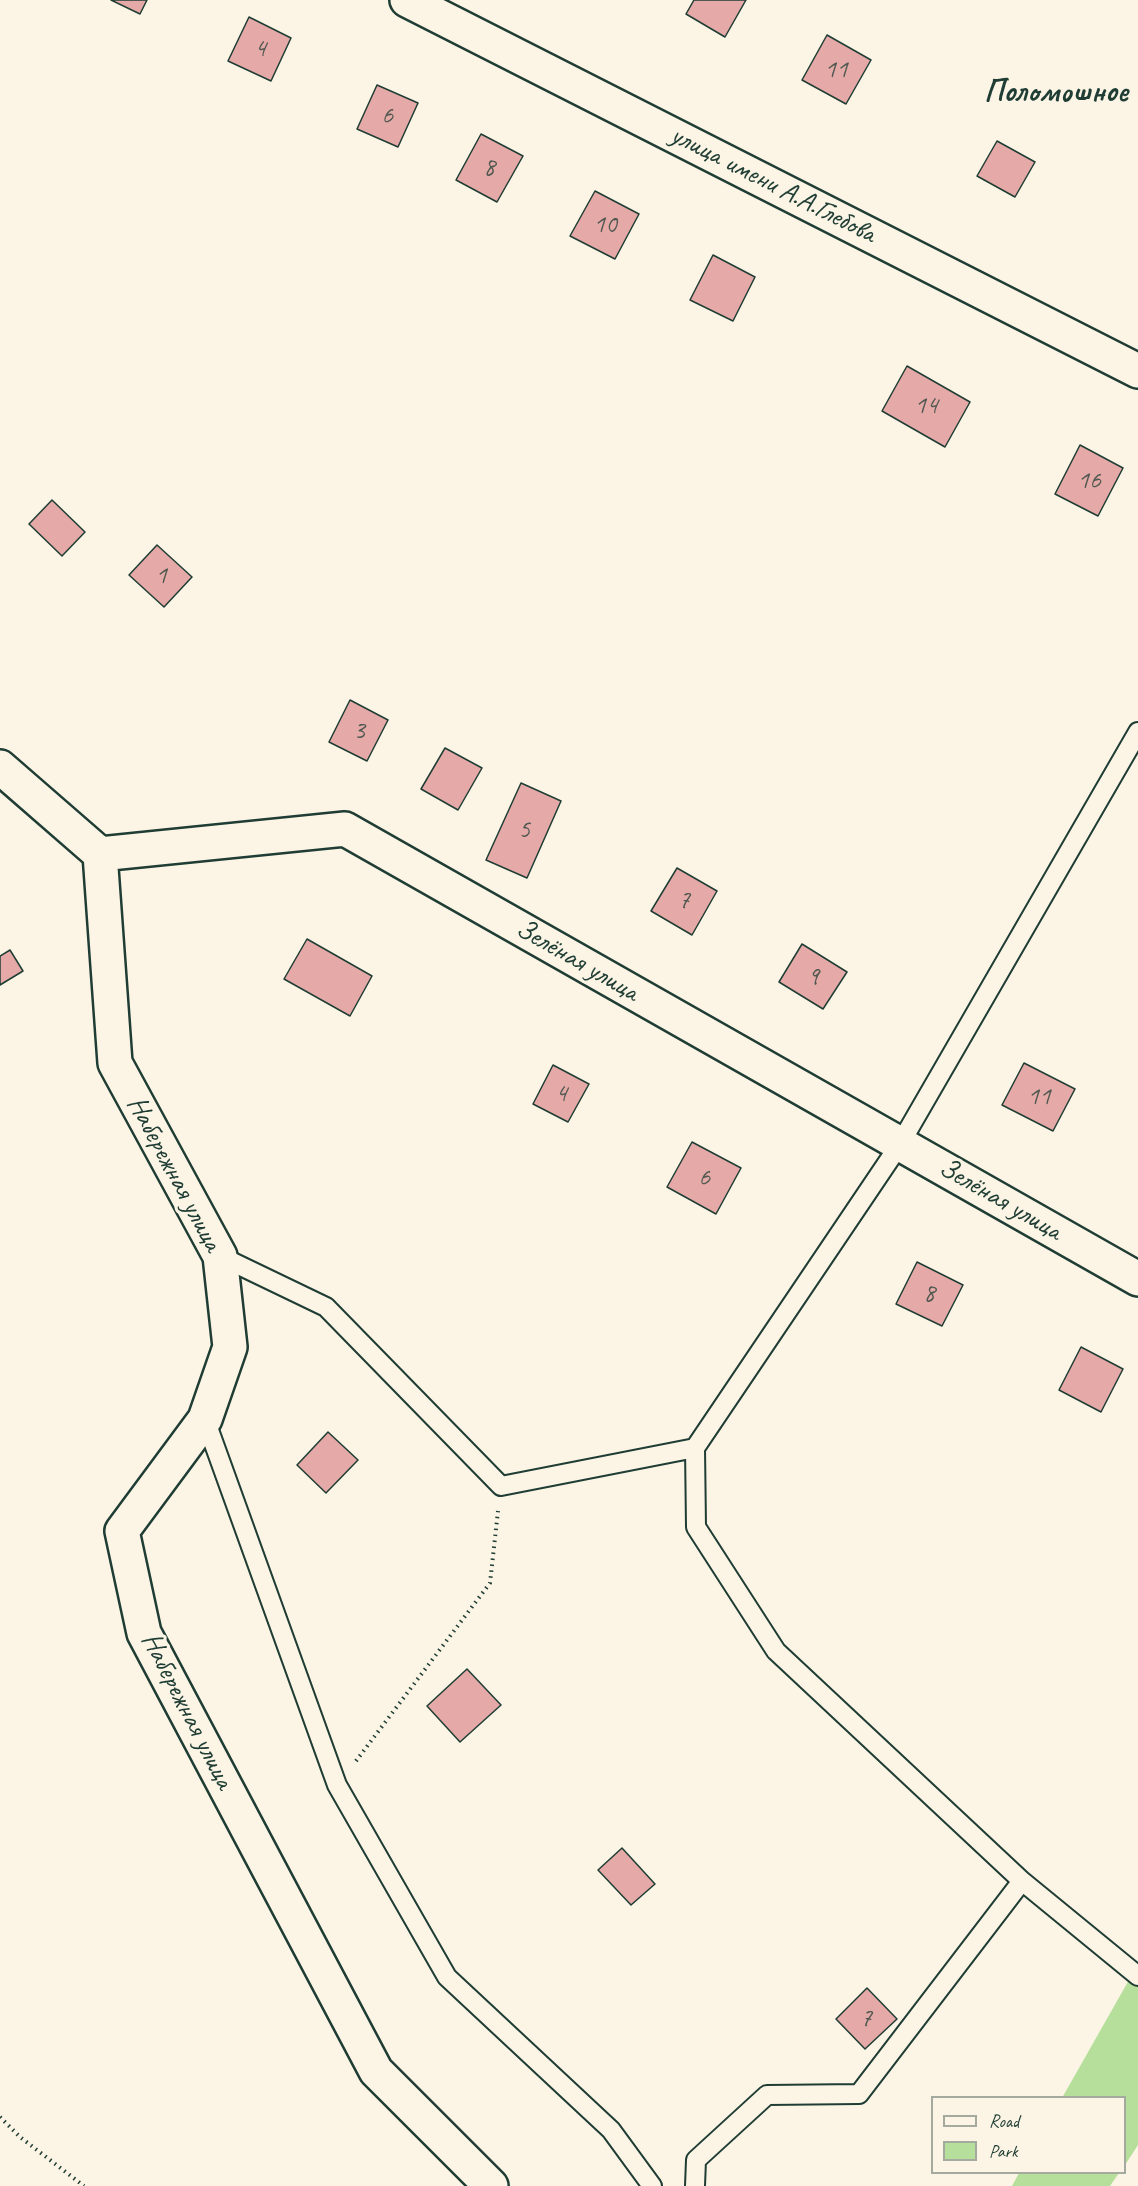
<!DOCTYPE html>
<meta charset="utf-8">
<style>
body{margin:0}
#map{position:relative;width:1138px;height:2186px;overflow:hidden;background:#fcf5e5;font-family:Caveat,sans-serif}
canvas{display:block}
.legend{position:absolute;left:931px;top:2096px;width:195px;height:78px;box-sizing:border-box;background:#fcf5e5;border:2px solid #a4ab9e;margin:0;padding:8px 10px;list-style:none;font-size:18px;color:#1f3d34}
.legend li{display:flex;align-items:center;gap:12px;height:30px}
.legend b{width:30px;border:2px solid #a4ab9e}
</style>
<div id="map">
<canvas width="1138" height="2186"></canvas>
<ul class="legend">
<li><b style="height:8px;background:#fcf5e5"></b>Road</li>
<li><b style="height:16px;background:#b6df9c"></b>Park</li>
</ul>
</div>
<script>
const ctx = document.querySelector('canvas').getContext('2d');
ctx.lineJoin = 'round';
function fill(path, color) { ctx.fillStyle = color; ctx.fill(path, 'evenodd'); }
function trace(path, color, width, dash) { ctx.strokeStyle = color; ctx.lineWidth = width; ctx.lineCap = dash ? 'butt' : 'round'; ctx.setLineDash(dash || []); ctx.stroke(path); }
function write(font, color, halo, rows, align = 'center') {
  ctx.font = font + ' Caveat,sans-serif'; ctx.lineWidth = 6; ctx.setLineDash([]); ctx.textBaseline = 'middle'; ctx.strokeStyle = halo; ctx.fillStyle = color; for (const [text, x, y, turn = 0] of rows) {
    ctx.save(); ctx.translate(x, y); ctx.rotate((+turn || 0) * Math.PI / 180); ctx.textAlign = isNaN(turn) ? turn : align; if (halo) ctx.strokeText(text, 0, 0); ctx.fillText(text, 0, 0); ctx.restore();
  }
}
const green = new Path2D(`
 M 1138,1964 L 1138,2145 L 1125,2165 L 1124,2098 L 1062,2098 Z
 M 1019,2173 L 1019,2172 L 1119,2173 L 1110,2186 L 1012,2186 Z`);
const building = new Path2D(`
 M 111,0 L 147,0 L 140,14 Z
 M 694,0 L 746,0 L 725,37 L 686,14 Z
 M 249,17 L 291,38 L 271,81 L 228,61 Z
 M 827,35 L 871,60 L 846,104 L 802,80 Z
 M 377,85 L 418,103 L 398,147 L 357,129 Z
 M 481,134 L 523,156 L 497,202 L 456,180 Z
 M 997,141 L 1035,162 L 1015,197 L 977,176 Z
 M 595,191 L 639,214 L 615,259 L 570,236 Z
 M 713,255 L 755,277 L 733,321 L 690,300 Z
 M 907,366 L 970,402 L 945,447 L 882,411 Z
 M 1080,445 L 1123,468 L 1098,516 L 1055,494 Z
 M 52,500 L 85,532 L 62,556 L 29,524 Z
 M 157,545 L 192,577 L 164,607 L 129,575 Z
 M 350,700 L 388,720 L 367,761 L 329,742 Z
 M 445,748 L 482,768 L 458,810 L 421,789 Z
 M 521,783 L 561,801 L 527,878 L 486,860 Z
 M 677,868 L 717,891 L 692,935 L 651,911 Z
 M 307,939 L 372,976 L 350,1016 L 284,979 Z
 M 802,944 L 847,972 L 823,1009 L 779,982 Z
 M 10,950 L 23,971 L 0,985 L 0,956 Z
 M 1024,1063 L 1075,1089 L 1053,1131 L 1002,1105 Z
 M 553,1065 L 589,1084 L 568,1122 L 533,1104 Z
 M 692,1142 L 741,1168 L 716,1214 L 667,1187 Z
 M 917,1262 L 963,1285 L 942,1326 L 896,1304 Z
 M 1081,1347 L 1123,1369 L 1101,1412 L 1059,1390 Z
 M 328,1432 L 358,1460 L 326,1493 L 297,1465 Z
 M 467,1669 L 501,1705 L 460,1742 L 427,1706 Z
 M 622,1848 L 655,1884 L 631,1905 L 598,1870 Z
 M 867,1988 L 897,2019 L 865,2049 L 836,2019 Z`);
const path = new Path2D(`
 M 356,1761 L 490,1583 L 498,1511
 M 0,2117 L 20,2137 L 84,2186`);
const service = new Path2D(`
 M 220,1256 L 326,1307 L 501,1486 L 695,1448 L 900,1144 L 1138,732
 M 205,1419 L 337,1785 L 447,1977 L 611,2130 L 652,2186
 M 695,1448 L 696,1527 L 776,1651 L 1022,1881 L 859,2094 L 767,2095 L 696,2160 L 695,2186
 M 1022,1881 L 1138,1976`);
const minor = new Path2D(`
 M 407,0 L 1138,371
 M 0,767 L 100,854 L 345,829 L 1138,1279
 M 100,854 L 115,1063 L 220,1256 L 230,1347 L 205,1419 L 122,1531 L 144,1633 L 376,2071 L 491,2186`);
const numberNames = [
 ["4",260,49],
 ["11",836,70],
 ["6",387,116],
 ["8",489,168],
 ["10",605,225],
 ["14",926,406],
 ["16",1089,481],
 ["1",161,576],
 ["3",359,731],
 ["5",524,830],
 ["7",684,901],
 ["9",813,977],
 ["4",561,1094],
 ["11",1039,1097],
 ["6",704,1178],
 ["8",929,1294],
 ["7",866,2019]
];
const streetNames = [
 ["улица имени А.А.Глебова",773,185,27],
 ["Зелёная улица",577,961,30],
 ["Набережная улица",174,1174,62],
 ["Зелёная улица",1000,1200,30],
 ["Набережная улица",187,1711,63]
];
const quarterNames = [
 ["Поломошное",1056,93]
];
fill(green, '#b6df9c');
fill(building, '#e5aaa7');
trace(building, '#1f3d34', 1.5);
trace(service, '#1f3d34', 22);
trace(minor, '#1f3d34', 38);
trace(path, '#1f3d34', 4, [1.5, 4.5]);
trace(service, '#fcf5e5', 18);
trace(minor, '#fcf5e5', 33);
write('26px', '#505851', null, numberNames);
write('28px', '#1f3d34', '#fcf5e5', streetNames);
write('bold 32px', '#1f3d34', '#fcf5e5', quarterNames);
</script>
